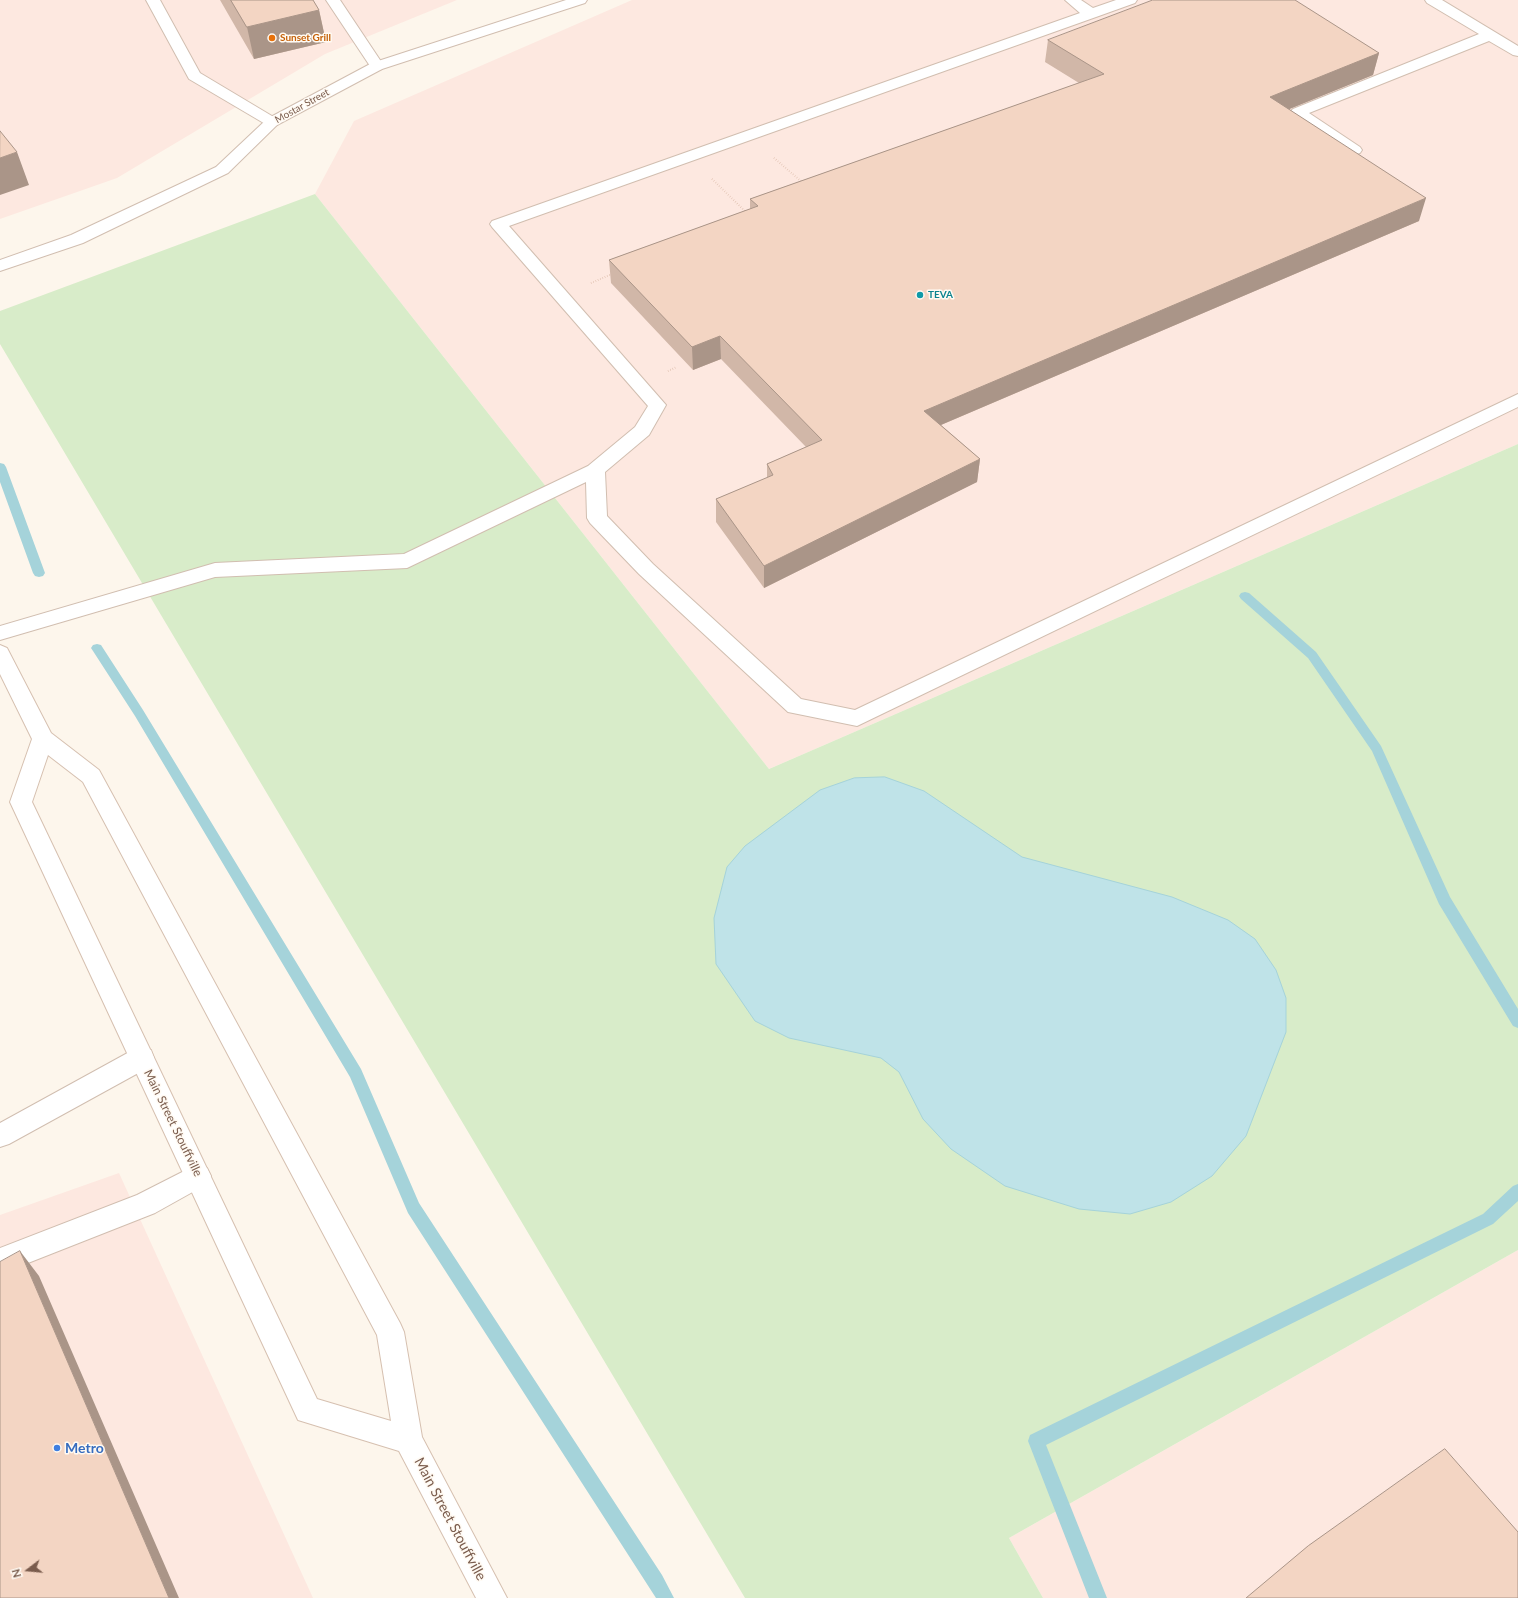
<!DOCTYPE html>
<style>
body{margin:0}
#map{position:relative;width:1518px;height:1598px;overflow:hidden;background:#fdf6ec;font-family:Lato,sans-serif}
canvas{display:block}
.north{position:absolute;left:8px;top:1550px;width:40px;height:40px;-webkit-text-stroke:3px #fffaf3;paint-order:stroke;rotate:254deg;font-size:11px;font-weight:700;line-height:16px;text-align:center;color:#7a5c4d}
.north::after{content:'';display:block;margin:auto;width:14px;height:18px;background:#7a5c4d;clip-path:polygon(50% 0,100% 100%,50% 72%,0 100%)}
</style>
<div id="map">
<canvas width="1518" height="1598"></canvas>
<div class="north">N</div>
</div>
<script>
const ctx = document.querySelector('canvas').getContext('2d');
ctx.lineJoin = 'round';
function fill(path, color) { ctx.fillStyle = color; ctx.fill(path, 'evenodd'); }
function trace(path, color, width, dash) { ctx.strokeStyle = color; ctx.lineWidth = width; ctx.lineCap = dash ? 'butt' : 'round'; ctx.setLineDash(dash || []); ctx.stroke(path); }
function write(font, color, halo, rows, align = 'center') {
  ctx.font = font + ' Lato,sans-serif'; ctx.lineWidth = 3; ctx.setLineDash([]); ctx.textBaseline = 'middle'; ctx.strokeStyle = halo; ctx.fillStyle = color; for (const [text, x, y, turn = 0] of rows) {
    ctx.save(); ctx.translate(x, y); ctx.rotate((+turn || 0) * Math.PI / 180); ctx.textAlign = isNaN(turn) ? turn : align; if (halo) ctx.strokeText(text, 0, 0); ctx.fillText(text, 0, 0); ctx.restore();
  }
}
const commercial = new Path2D(`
 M 0,0 L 457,0 L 325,54 L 117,178 L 0,219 Z
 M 632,0 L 1518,0 L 1518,444 L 769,769 L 315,194 L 354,121 Z
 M 119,1173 L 313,1598 L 0,1598 L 0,1215 Z
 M 1518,1250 L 1518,1598 L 1043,1598 L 1009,1538 Z`);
const green = new Path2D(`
 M 315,194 L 769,769 L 1518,444 L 1518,1250 L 1009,1538 L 1043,1598 L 745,1598 L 0,344 L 0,311 Z`);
const water = new Path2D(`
 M 885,777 L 924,791 L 1022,857 L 1172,897 L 1228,920 L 1255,939 L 1276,970 L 1286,998 L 1286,1032 L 1246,1136 L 1212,1176 L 1171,1202 L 1130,1214 L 1079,1209 L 1005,1186 L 951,1149 L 923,1119 L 899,1072 L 881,1058 L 789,1038 L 755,1021 L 716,964 L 714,918 L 727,867 L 745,846 L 820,790 L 854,778 Z`);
const stream = new Path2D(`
 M 0,463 L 4,464 L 6,467 L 45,573 L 43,576 L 39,577 L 35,576 L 33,573 L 0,482 Z
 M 1245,592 L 1249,593 L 1316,652 L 1381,746 L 1450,897 L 1518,1009 L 1518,1028 L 1513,1026 L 1439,904 L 1372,751 L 1308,658 L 1241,599 L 1239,596 L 1241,593 Z
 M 97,644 L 101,645 L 143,710 L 361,1069 L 419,1203 L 662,1575 L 674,1598 L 656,1598 L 408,1213 L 350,1077 L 135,716 L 93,651 L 91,648 L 93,645 Z
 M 1518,1184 L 1518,1201 L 1493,1224 L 1046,1445 L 1107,1598 L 1089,1598 L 1028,1441 L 1030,1435 L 1483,1214 L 1513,1186 Z`);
const path = new Path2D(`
 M 774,158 L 802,182
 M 712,179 L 747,213
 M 591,283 L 612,274
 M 668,371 L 677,367`);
const service = new Path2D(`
 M 146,0 L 160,0 L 200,73 L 277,119 L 280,122 L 277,125 L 272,127 L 267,125 L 189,79 Z
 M 326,0 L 340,0 L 384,66 L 382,69 L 377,70 L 372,69 Z
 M 1065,0 L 1081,0 L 1093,8 L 1116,0 L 1137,0 L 1135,3 L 1096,17 L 509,226 L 666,405 L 649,435 L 605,472 L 607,516 L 653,564 L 801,699 L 855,710 L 1518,394 L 1518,407 L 857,726 L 788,712 L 639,574 L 590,523 L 587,518 L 586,482 L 407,568 L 215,577 L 0,640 L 0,626 L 215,563 L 404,554 L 588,466 L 635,427 L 648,406 L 492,227 L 490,224 L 492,221 L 1080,13 Z
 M 1425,0 L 1442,0 L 1518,46 L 1518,56 L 1513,55 L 1489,41 L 1309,113 L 1360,147 L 1362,150 L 1360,153 L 1354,155 L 1348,153 L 1293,115 L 1290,112 L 1293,109 L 1479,34 L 1427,3 Z
 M 142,1047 L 151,1050 L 154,1058 L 151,1066 L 9,1144 L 0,1147 L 0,1123 L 133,1050 Z
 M 198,1164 L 207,1168 L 211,1176 L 207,1184 L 155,1213 L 0,1274 L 0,1248 L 137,1195 Z`);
const minor = new Path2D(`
 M 566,0 L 587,0 L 585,3 L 382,69 L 277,125 L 228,173 L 83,243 L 0,271 L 0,260 L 71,235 L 216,167 L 267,119 L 372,63 Z`);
const secondary = new Path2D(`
 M 0,645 L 7,648 L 51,733 L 99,770 L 400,1323 L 404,1332 L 422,1437 L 507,1598 L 476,1598 L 399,1451 L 298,1420 L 10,802 L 32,739 L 0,674 ZM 48,755 L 83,782 L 377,1335 L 391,1421 L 317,1399 L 32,802 Z`);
const wall = new Path2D(`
 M 220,0 L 313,0 L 319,10 L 326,42 L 254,59 Z
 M 1048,40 L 1379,53 L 1373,75 L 1289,109 L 1419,221 L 941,425 L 980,459 L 977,482 L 764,588 L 716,522 L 716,499 L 767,478 L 767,464 L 806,447 L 721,359 L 693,370 L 611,283 L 609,260 L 750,209 L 750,199 L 1079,83 L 1045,62 Z`);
const shadedWall = new Path2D(`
 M 319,10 L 326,42 L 254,59 L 247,27 Z
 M 1379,53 L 1373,75 L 1265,119 L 1270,97 Z
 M 17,152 L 29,185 L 0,195 L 0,158 Z
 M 1426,198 L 1419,221 L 922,433 L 924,411 Z
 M 720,336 L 721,359 L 693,370 L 692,347 Z
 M 980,459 L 977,482 L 764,588 L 764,566 Z
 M 20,1251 L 39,1276 L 179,1598 L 169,1598 Z`);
const building = new Path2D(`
 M 231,0 L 313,0 L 319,10 L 247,27 Z
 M 1153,0 L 1295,0 L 1379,53 L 1270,97 L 1426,198 L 924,411 L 980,459 L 764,566 L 716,499 L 773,475 L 767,464 L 822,440 L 720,336 L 692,347 L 609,260 L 758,206 L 750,199 L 1104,74 L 1048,40 Z
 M 0,131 L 17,152 L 0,158 Z
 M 20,1251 L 169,1598 L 0,1598 L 0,1262 Z
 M 1445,1449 L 1518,1532 L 1518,1598 L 1246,1598 L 1308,1546 Z`);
const markers = [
 [272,38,4,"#e8710a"],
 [920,295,4,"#0f9aa8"],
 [57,1448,4,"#3f7fe0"]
];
const farFoodnames = [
 ["Sunset Grill",280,38]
];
const farStreetnames = [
 ["Mostar Street",302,106,-29]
];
const farCulturenames = [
 ["TEVA",928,295]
];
const streetNames = [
 ["Main Street Stouffville",173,1123,64]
];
const nearShopnames = [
 ["Metro",65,1448]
];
const nearStreetnames = [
 ["Main Street Stouffville",450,1519,62]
];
fill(commercial, '#fde8e0');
fill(green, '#d8ecc9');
fill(water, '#bfe3e8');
trace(water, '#a5d3da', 1);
fill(stream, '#a5d3da');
trace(service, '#d1beb0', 2);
trace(minor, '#d1beb0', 2);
trace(secondary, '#d6c0b0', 2);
trace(path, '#d9b8a5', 2, [0.5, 2]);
fill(service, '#fff');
fill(minor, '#fff');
fill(secondary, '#fff');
fill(wall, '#d1b7a8');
fill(shadedWall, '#aa9588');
fill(building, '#f3d5c3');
trace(building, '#aa9588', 1);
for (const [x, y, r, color] of markers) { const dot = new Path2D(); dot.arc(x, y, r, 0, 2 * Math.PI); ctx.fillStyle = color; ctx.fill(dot); trace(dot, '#fffaf3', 1.5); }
write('bold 10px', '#c56008', '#fffaf3', farFoodnames, 'left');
write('10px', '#7a5c4d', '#fffaf3', farStreetnames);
write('bold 10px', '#0d838f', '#fffaf3', farCulturenames, 'left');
write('12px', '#7a5c4d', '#fffaf3', streetNames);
write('bold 14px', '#366cbe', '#fffaf3', nearShopnames, 'left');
write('14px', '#7a5c4d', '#fffaf3', nearStreetnames);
</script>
